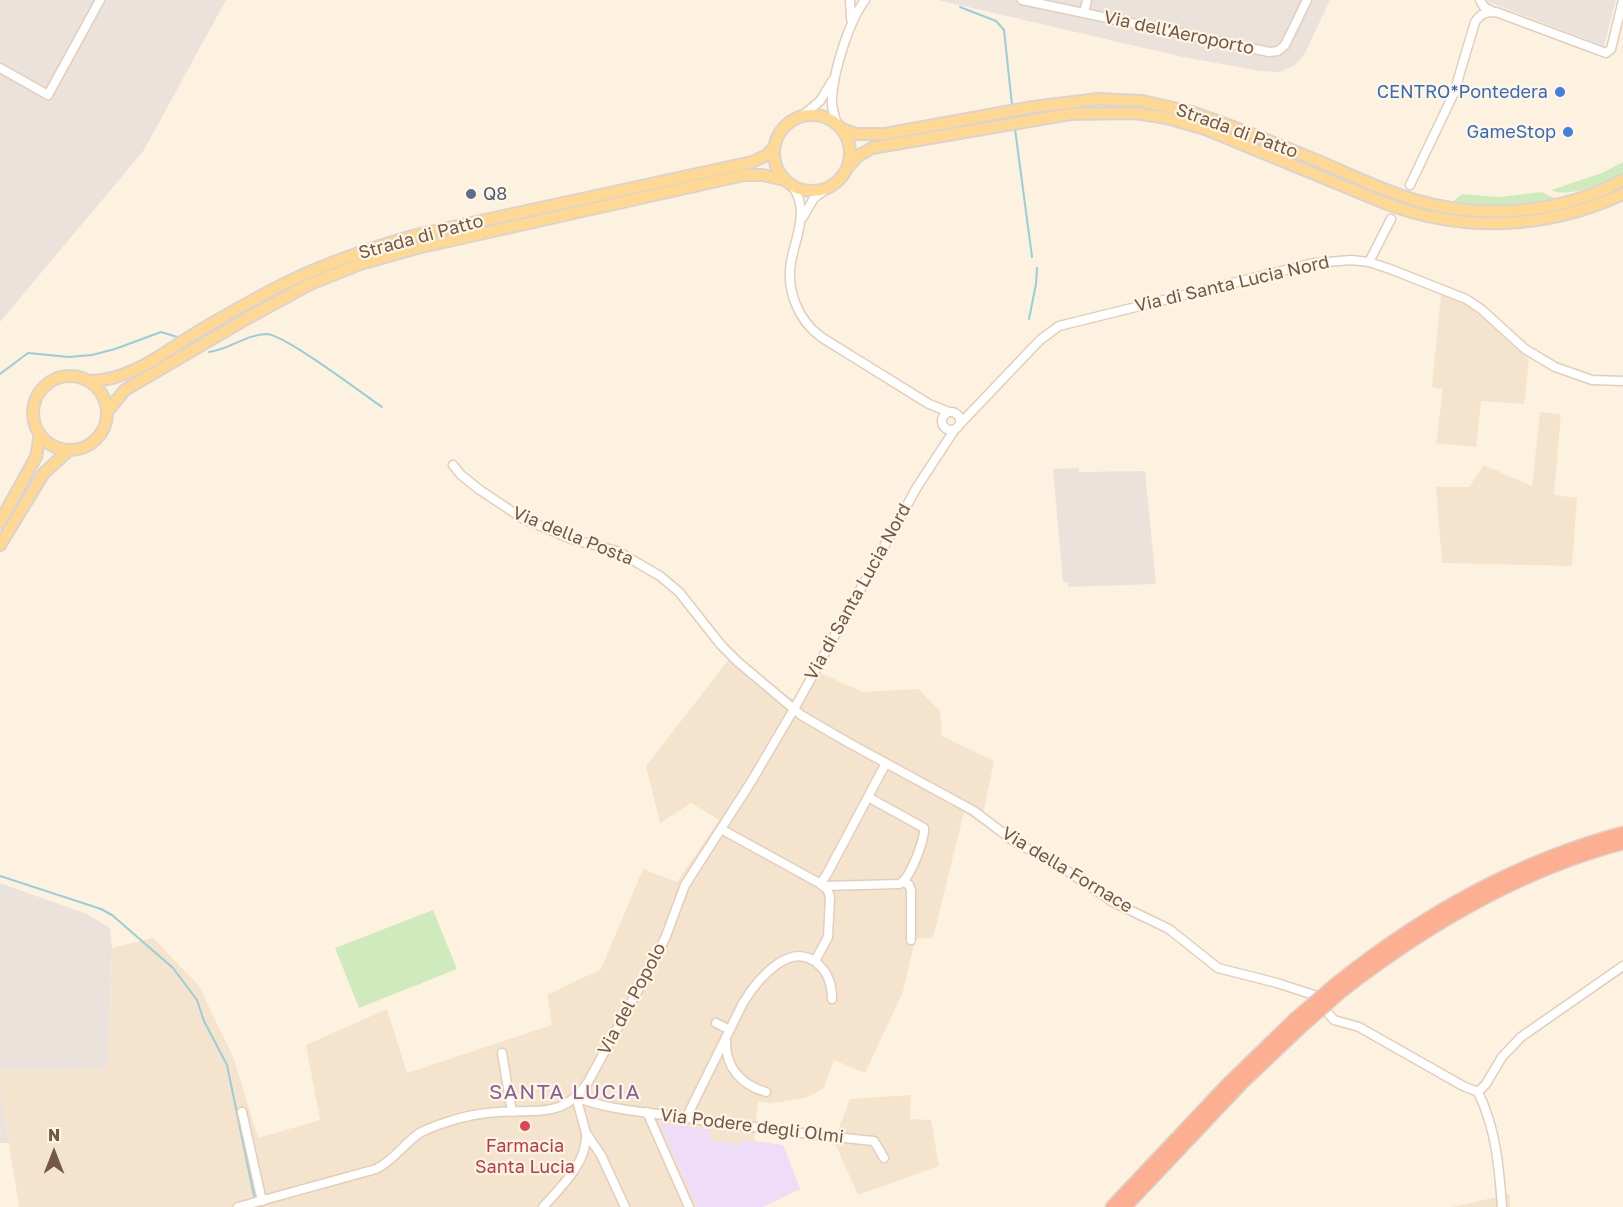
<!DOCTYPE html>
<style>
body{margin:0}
#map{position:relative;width:1623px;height:1207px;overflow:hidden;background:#fdf2df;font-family:"Golos Text",sans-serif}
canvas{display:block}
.north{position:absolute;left:24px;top:1123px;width:60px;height:60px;-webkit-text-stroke:4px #fff6e6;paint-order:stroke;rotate:0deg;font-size:16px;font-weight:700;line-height:24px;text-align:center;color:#755745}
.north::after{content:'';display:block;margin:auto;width:21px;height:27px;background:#755745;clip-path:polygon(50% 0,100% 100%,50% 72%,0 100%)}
</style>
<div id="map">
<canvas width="1623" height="1207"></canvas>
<div class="north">N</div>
</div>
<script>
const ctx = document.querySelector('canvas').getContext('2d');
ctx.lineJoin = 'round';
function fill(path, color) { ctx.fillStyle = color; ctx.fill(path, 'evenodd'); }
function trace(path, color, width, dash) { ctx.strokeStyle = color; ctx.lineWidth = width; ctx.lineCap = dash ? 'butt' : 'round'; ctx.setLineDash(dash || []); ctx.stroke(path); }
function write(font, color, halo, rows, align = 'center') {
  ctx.font = font + ' "Golos Text",sans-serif'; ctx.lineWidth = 4.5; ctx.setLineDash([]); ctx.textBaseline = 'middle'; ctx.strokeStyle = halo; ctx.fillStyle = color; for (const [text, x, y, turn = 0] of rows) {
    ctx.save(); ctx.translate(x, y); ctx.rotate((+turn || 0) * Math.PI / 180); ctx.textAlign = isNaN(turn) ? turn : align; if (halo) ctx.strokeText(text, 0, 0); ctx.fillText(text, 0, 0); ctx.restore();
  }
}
const residential = new Path2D(`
 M 1441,295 L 1461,302 L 1474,310 L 1529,360 L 1524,404 L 1481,401 L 1476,447 L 1436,443 L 1443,389 L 1432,387 Z
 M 1540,412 L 1561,414 L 1554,495 L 1577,498 L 1572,566 L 1442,563 L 1436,487 L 1469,487 L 1484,465 L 1532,486 Z
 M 733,654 L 799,704 L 818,672 L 863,692 L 918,689 L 940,711 L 942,736 L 994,761 L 981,824 L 964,812 L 933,938 L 915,939 L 903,992 L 865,1073 L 834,1060 L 824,1088 L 806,1098 L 772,1103 L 758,1102 L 754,1141 L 783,1145 L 800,1189 L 762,1207 L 19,1207 L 0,1086 L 0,1070 L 108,1069 L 112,948 L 153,938 L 199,986 L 234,1059 L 258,1138 L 320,1120 L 306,1045 L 387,1009 L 407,1073 L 552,1025 L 547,995 L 601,969 L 643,869 L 677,882 L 719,820 L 691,803 L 660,823 L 646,766 Z
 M 911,1095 L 910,1119 L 931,1120 L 939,1166 L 858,1195 L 834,1141 L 850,1099 Z
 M 1510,1194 L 1510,1207 L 1452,1207 Z`);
const industrial = new Path2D(`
 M 0,0 L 226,0 L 144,150 L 0,322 Z
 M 938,0 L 1330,0 L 1304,55 L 1295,65 L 1280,72 L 1260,71 L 1183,57 Z
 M 1483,0 L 1616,0 L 1604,46 Z
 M 1079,468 L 1079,472 L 1145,471 L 1156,584 L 1068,587 L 1068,582 L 1063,582 L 1053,469 Z
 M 0,883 L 87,914 L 110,928 L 112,948 L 108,1069 L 0,1070 Z
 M 0,1086 L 9,1143 L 0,1143 Z`);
const education = new Path2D(`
 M 660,1123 L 710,1130 L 710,1140 L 739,1145 L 740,1140 L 783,1145 L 800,1189 L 762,1207 L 697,1207 Z`);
const green = new Path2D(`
 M 1623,162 L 1623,174 C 1607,182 1568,199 1551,190 L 1602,173 Z
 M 1542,192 L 1556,199 L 1506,207 L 1451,203 L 1462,194 L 1499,197 Z
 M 433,910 L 457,969 L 359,1008 L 335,948 Z`);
const stream = new Path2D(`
 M 960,7 L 996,21 L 1004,30 L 1012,105
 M 1015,129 L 1032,257
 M 1029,319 L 1036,284 L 1037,268
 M 209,352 C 229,350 246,334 267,334 C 285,335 362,393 382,407
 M 0,374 L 28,353 L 69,357 L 92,355 L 115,349 L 161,332 L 177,337
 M 0,876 L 101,909 L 112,915 L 173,968 L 197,1000 L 204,1021 L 227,1065 L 254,1196`);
const minor = new Path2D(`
 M 850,0 L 851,19
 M 1022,0 L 1269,52 L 1278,51 L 1285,45 L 1307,0
 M 1480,0 L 1484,7 L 1492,11
 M 1084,13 L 1087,0
 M 0,68 L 48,95 L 100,0
 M 802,116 L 820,101 L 832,81
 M 837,124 C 834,115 831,106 832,97 C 834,70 849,21 865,0
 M 792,185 C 810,212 796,234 791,262 C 786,290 798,320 821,337 L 929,404 L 949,412
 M 1410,185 L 1454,93 L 1475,22 C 1481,13 1486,12 1496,12 L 1606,53 L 1611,49 L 1623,0
 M 803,217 L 814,198 L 830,186
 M 1369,262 L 1391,219
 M942 421a9 9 0 1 1 18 0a9 9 0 1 1-18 0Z
 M 960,424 L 1040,340 L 1059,326 L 1314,263 L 1351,260 L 1369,262 L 1390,269 L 1466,299 L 1481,309 L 1525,349 L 1555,367 L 1592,380 L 1623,381
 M 453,465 L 461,475 L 480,490 L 522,518 L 571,539 L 617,551 L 660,576 L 679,592 L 721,645 L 738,662 L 801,715 L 849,743 L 974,811 L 1015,842 L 1063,868 L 1113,902 L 1169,929 L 1218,968 L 1277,983 L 1314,995
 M 721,829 L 819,883 L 827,889 L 830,896 L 828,937 L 815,961
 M 904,882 L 909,885 L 911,890 L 911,940
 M 820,884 L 827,874 L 886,763
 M 824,886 L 899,884 C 910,880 925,839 924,828 L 868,797
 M 1327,1012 L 1334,1020 L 1359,1027 L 1463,1086 L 1478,1092
 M 716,1023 L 730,1030
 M 726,1040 C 725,1067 741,1085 766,1092
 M 502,1053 L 512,1112
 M 1478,1092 L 1486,1084 L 1502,1057 L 1521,1037 L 1623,966
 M 1478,1092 C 1496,1129 1499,1166 1502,1207
 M 576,1097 C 608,1110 646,1112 679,1117 C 744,1126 809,1135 874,1141 L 884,1158
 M 576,1097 L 586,1133 L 601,1155 L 625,1207
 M 242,1112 L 262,1201
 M 647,1112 L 689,1207
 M 686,1118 L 743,1003 C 757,980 791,938 819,965 C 829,974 832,986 832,999
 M 238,1207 L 376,1169 C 393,1161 403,1145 418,1134 C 426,1129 435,1126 444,1123 C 461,1117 479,1113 498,1112 C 535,1109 564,1119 588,1082 L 656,957 L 666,936 L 685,885 L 751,782 L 794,709 L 917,487 L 955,429
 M 543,1207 C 561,1187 588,1162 586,1133`);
const major = new Path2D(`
 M774 153a38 38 0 1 1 76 0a38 38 0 1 1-76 0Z
 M 840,128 L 856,134 L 885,134 L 1033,107 L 1098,99 L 1142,101 L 1191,112 C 1236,127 1279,145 1323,163 C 1353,176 1384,191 1415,200 C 1483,220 1561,214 1623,180
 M 847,168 L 858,156 L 872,148 L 1070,114 L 1135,113 L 1167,118 L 1205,129 L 1387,204 C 1465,233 1547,229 1623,194
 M33 413a37 37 0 1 1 74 0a37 37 0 1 1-74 0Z
 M 88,381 C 129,382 166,351 199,331 C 230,313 260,295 292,280 C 332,261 374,247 416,235 L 752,162 L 767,155 L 774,147
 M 107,412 L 125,390 L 246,319 L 310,284 L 360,264 L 417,248 L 744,175 L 763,175 L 785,180
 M 0,522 L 36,457 L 40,434
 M 0,545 L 44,473 L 69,450`);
const highway = new Path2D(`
 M 1337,983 C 1422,915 1518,861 1623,833
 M 1343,990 C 1427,925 1520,870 1623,843
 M 1112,1207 L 1227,1085 L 1295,1019
 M 1125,1207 L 1242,1083 L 1300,1028`);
const highwayBridge = new Path2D(`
 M 1295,1019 L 1337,983
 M 1300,1028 L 1343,990`);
const markers = [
 [1560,92,6,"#3f7fe0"],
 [1568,132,6,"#3f7fe0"],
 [471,194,6,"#5c6f8a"],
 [525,1126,6,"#e0444e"]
];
const streetNames = [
 ["Via dell'Aeroporto",1179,33,12],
 ["Strada di Patto",1237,131,20],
 ["Strada di Patto",421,237,-15],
 ["Via di Santa Lucia Nord",1232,284,-13],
 ["Via della Posta",573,536,22],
 ["Via di Santa Lucia Nord",858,592,-61],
 ["Via della Fornace",1067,870,31],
 ["Via del Popolo",632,999,-62],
 ["Via Podere degli Olmi",752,1126,7]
];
const shopNames = [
 ["CENTRO*Pontedera",1548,92],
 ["GameStop",1556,132]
];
const serviceNames = [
 ["Q8",483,194]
];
const healthNames = [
 ["Farmacia",525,1146],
 ["Santa Lucia",525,1167]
];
const quarterNames = [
 ["SANTA LUCIA",565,1092]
];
fill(residential, '#f5e4cd');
fill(industrial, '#ebe3db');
fill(education, '#efdcf9');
fill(green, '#cfebbd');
trace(stream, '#98ceda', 2);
trace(minor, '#e2ceba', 11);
trace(major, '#dbd3cf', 14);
trace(highway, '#dbd3cf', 15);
trace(minor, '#fff', 8);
trace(major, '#ffd994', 10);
trace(highway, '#fcaf91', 12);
trace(highwayBridge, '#dbd3cf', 15, []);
trace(highwayBridge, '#fcaf91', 12);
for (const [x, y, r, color] of markers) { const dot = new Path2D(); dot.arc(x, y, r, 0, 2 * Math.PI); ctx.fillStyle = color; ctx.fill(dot); trace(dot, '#fff6e6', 2); }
write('18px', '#755745', '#fff6e6', streetNames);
write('18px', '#366cbe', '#fff6e6', shopNames, 'right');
write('18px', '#4e5e75', '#fff6e6', serviceNames, 'left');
write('18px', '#be3a42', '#fff6e6', healthNames);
ctx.letterSpacing = '1.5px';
write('21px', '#876099', '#fff6e6', quarterNames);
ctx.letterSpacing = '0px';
</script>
